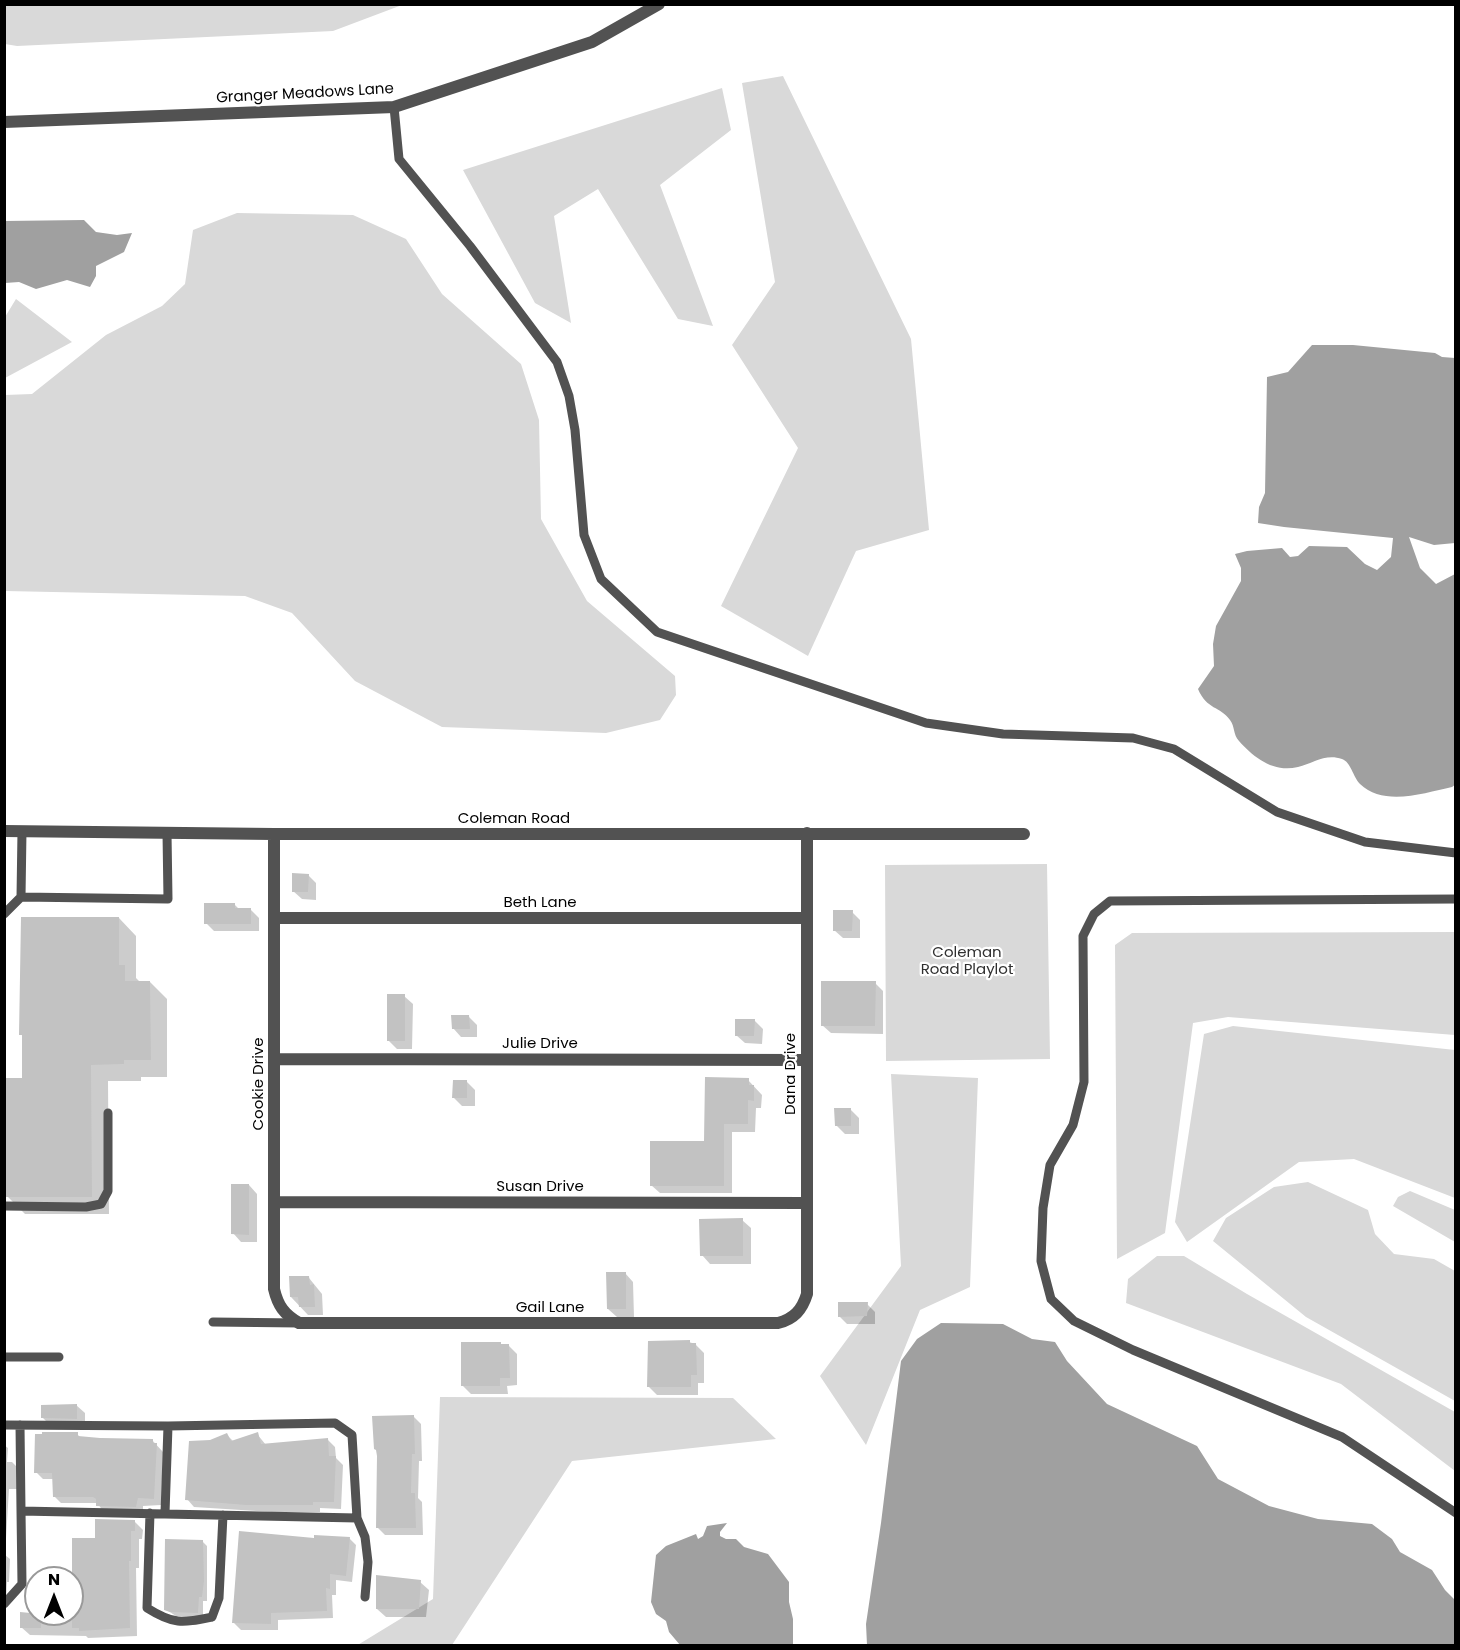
<!DOCTYPE html>
<style>
body{margin:0}
#map{position:relative;width:1460px;height:1650px;overflow:hidden;background:#fff;font-family:Poppins,sans-serif}
canvas{display:block}
.frame{position:absolute;inset:0;border:6px solid #000;pointer-events:none}
.north{position:absolute;left:24px;top:1566px;width:60px;height:60px;box-sizing:border-box;background:#fff;border:2px solid #999;border-radius:50%;rotate:0deg;font-size:16px;font-weight:700;line-height:24px;text-align:center;color:#000}
.north::after{content:'';display:block;margin:auto;width:21px;height:27px;background:#000;clip-path:polygon(50% 0,100% 100%,50% 72%,0 100%)}
</style>
<div id="map">
<canvas width="1460" height="1650"></canvas>
<div class="frame"></div>
<div class="north">N</div>
</div>
<script>
const ctx = document.querySelector('canvas').getContext('2d');
ctx.lineJoin = 'round';
function fill(path, color) { ctx.fillStyle = color; ctx.fill(path, 'evenodd'); }
function trace(path, color, width, dash) { ctx.strokeStyle = color; ctx.lineWidth = width; ctx.lineCap = dash ? 'butt' : 'round'; ctx.setLineDash(dash || []); ctx.stroke(path); }
function write(font, color, halo, rows, align = 'center') {
  ctx.font = font + ' Poppins,sans-serif'; ctx.lineWidth = 4.5; ctx.setLineDash([]); ctx.textBaseline = 'middle'; ctx.strokeStyle = halo; ctx.fillStyle = color; for (const [text, x, y, turn = 0] of rows) {
    ctx.save(); ctx.translate(x, y); ctx.rotate((+turn || 0) * Math.PI / 180); ctx.textAlign = isNaN(turn) ? turn : align; if (halo) ctx.strokeText(text, 0, 0); ctx.fillText(text, 0, 0); ctx.restore();
  }
}
const green = new Path2D(`
 M 4,5 L 5,4 L 402,5 L 333,31 L 17,46 L 5,44 Z
 M 783,76 L 911,339 L 929,530 L 856,551 L 808,656 L 721,606 L 798,448 L 732,345 L 775,282 L 742,83 Z
 M 722,88 L 731,130 L 660,185 L 713,326 L 678,319 L 598,189 L 554,216 L 571,323 L 535,303 L 463,170 Z
 M 237,213 L 353,215 L 406,239 L 442,294 L 521,364 L 539,420 L 541,519 L 587,601 L 675,676 L 676,695 L 660,720 L 606,733 L 442,727 L 355,681 L 292,613 L 245,596 L 5,591 L 5,395 L 32,394 L 106,335 L 162,306 L 185,284 L 193,230 Z
 M 16,299 L 72,342 L 5,378 L 5,317 Z
 M 1047,864 L 1050,1059 L 886,1061 L 885,865 Z
 M 1455,932 L 1455,1035 L 1228,1017 L 1193,1023 L 1165,1233 L 1117,1259 L 1115,945 L 1132,933 Z
 M 1233,1026 L 1455,1050 L 1455,1198 L 1354,1159 L 1299,1162 L 1187,1242 L 1175,1222 L 1204,1034 Z
 M 891,1074 L 978,1078 L 970,1287 L 920,1310 L 866,1445 L 820,1376 L 901,1266 Z
 M 1308,1182 L 1368,1210 L 1375,1234 L 1394,1254 L 1434,1259 L 1455,1271 L 1455,1401 L 1306,1317 L 1213,1241 L 1226,1218 L 1274,1187 Z
 M 1410,1191 L 1455,1210 L 1455,1242 L 1393,1206 L 1398,1197 Z
 M 1157,1256 L 1184,1256 L 1247,1294 L 1455,1412 L 1455,1471 L 1341,1384 L 1126,1303 L 1128,1279 Z
 M 440,1397 L 733,1398 L 776,1439 L 572,1461 L 452,1645 L 356,1646 L 433,1599 Z`);
const water = new Path2D(`
 M 84,220 L 96,232 L 117,235 L 132,233 L 124,252 L 96,266 L 96,276 L 90,287 L 67,280 L 36,289 L 19,282 L 5,283 L 5,221 Z
 M 1312,345 L 1353,345 L 1435,353 L 1442,357 L 1455,358 L 1455,543 L 1434,545 L 1409,537 L 1420,568 L 1436,584 L 1455,574 L 1456,784 L 1452,787 C 1424,793 1384,807 1360,784 C 1353,777 1351,762 1342,759 C 1326,753 1313,763 1298,767 C 1274,773 1254,758 1239,741 C 1233,735 1235,726 1230,720 C 1220,706 1207,710 1198,689 L 1214,666 L 1213,644 L 1216,626 L 1241,581 L 1241,568 L 1235,554 L 1247,551 L 1282,548 L 1290,557 L 1298,556 L 1309,546 L 1347,547 L 1365,564 L 1377,570 L 1391,557 L 1393,538 L 1284,527 L 1258,523 L 1259,507 L 1265,493 L 1267,377 L 1288,372 Z
 M 941,1323 L 1003,1324 L 1032,1339 L 1055,1342 L 1067,1361 L 1107,1404 L 1197,1446 L 1218,1479 L 1269,1506 L 1318,1519 L 1372,1524 L 1392,1539 L 1400,1552 L 1432,1570 L 1445,1590 L 1455,1600 L 1455,1645 L 867,1645 L 866,1624 L 881,1523 L 901,1361 L 917,1339 Z
 M 727,1523 L 720,1532 L 720,1536 L 726,1539 L 736,1539 L 744,1547 L 768,1554 L 789,1582 L 789,1602 L 793,1619 L 793,1645 L 680,1645 L 669,1632 L 666,1621 L 656,1614 L 651,1602 L 656,1555 L 666,1546 L 696,1534 L 698,1539 L 703,1536 L 707,1526 Z`);
const shadow = new Path2D(`
 M 308,875 L 316,883 L 316,900 L 302,899 L 293,891 Z
 M 234,904 L 240,910 L 251,910 L 259,918 L 259,931 L 214,931 L 206,923 Z
 M 852,912 L 860,920 L 860,938 L 843,938 L 834,930 Z
 M 119,918 L 136,936 L 136,978 L 140,982 L 150,982 L 167,999 L 167,1077 L 141,1077 L 141,1081 L 108,1081 L 109,1214 L 25,1214 L 8,1197 L 8,1191 L 4,1191 L 4,1080 L 24,1080 L 23,1037 L 21,1034 Z
 M 875,983 L 883,991 L 883,1034 L 831,1033 L 822,1025 Z
 M 404,996 L 413,1004 L 412,1049 L 397,1049 L 388,1040 Z
 M 469,1017 L 477,1025 L 477,1037 L 461,1037 L 453,1028 Z
 M 754,1020 L 763,1029 L 762,1044 L 745,1043 L 736,1035 Z
 M 748,1080 L 762,1095 L 761,1108 L 756,1108 L 755,1132 L 732,1132 L 732,1193 L 660,1193 L 651,1185 L 705,1142 Z
 M 467,1082 L 475,1090 L 475,1106 L 462,1106 L 454,1098 Z
 M 850,1109 L 859,1118 L 859,1134 L 845,1134 L 836,1125 Z
 M 249,1185 L 257,1194 L 257,1242 L 241,1242 L 233,1233 Z
 M 742,1220 L 751,1228 L 751,1264 L 710,1264 L 702,1255 Z
 M 625,1273 L 633,1282 L 634,1317 L 617,1317 L 608,1309 Z
 M 309,1278 L 322,1294 L 323,1315 L 308,1315 L 291,1297 Z
 M 867,1304 L 875,1312 L 875,1324 L 847,1324 L 839,1316 Z
 M 689,1342 L 695,1344 L 704,1353 L 704,1383 L 698,1383 L 698,1395 L 657,1395 L 649,1387 Z
 M 501,1344 L 503,1346 L 509,1346 L 517,1354 L 517,1385 L 507,1386 L 508,1394 L 471,1394 L 462,1385 Z
 M 76,1405 L 85,1413 L 85,1426 L 51,1426 L 43,1418 Z
 M 413,1416 L 421,1424 L 422,1461 L 419,1461 L 418,1498 L 422,1502 L 423,1535 L 385,1535 L 377,1527 Z
 M 77,1434 L 81,1438 L 152,1440 L 163,1452 L 161,1505 L 143,1506 L 143,1513 L 104,1512 L 97,1503 L 61,1503 L 54,1496 L 54,1479 L 43,1479 L 36,1472 Z
 M 257,1434 L 266,1445 L 328,1440 L 335,1447 L 336,1458 L 343,1465 L 341,1509 L 320,1508 L 320,1512 L 272,1512 L 194,1507 L 187,1499 L 210,1442 L 227,1435 L 234,1442 Z
 M 4,1445 L 8,1448 L 7,1462 L 12,1462 L 19,1469 L 19,1489 L 9,1489 L 5,1555 L 10,1559 L 9,1582 L 7,1582 L 6,1599 L 4,1599 Z
 M 135,1522 L 143,1530 L 142,1539 L 139,1539 L 139,1568 L 136,1568 L 137,1636 L 88,1638 L 86,1636 L 30,1635 L 21,1627 L 22,1614 L 72,1614 L 72,1579 L 96,1540 Z
 M 349,1538 L 356,1545 L 352,1582 L 336,1580 L 336,1595 L 332,1595 L 333,1618 L 278,1620 L 278,1630 L 241,1630 L 234,1623 L 315,1539 Z
 M 202,1541 L 207,1546 L 207,1601 L 203,1601 L 203,1617 L 176,1616 L 165,1609 Z
 M 420,1582 L 429,1590 L 426,1617 L 386,1617 L 377,1609 Z`);
const building = new Path2D(`
 M 292,873 L 309,874 L 308,892 L 292,892 Z
 M 204,903 L 235,903 L 235,908 L 251,908 L 251,924 L 204,924 Z
 M 833,910 L 853,910 L 852,931 L 833,931 Z
 M 21,917 L 119,917 L 119,965 L 125,965 L 125,981 L 150,981 L 151,1060 L 124,1060 L 124,1064 L 91,1065 L 92,1197 L 6,1197 L 6,1174 L 4,1174 L 4,1078 L 22,1078 L 22,1035 L 19,1035 Z
 M 821,981 L 876,981 L 875,1026 L 821,1026 Z
 M 387,994 L 405,994 L 405,1041 L 387,1041 Z
 M 451,1015 L 469,1015 L 470,1029 L 452,1029 Z
 M 735,1019 L 755,1019 L 754,1036 L 735,1036 Z
 M 705,1077 L 749,1078 L 749,1085 L 754,1085 L 754,1101 L 748,1100 L 748,1124 L 724,1124 L 724,1186 L 650,1186 L 650,1141 L 704,1141 Z
 M 453,1080 L 467,1080 L 467,1098 L 452,1098 Z
 M 834,1108 L 851,1108 L 851,1126 L 835,1126 Z
 M 231,1184 L 249,1184 L 249,1235 L 231,1234 Z
 M 743,1218 L 743,1256 L 700,1256 L 699,1219 Z
 M 606,1272 L 626,1272 L 626,1309 L 607,1309 Z
 M 289,1276 L 309,1276 L 310,1285 L 314,1284 L 315,1307 L 299,1307 L 298,1297 L 290,1297 Z
 M 838,1302 L 868,1302 L 867,1316 L 838,1317 Z
 M 690,1340 L 690,1343 L 696,1343 L 697,1375 L 691,1375 L 691,1387 L 647,1387 L 648,1341 Z
 M 461,1342 L 501,1342 L 501,1344 L 509,1344 L 510,1378 L 500,1378 L 500,1386 L 461,1386 Z
 M 77,1404 L 77,1419 L 41,1418 L 41,1405 Z
 M 414,1415 L 415,1454 L 412,1454 L 411,1493 L 415,1493 L 416,1528 L 376,1528 L 377,1456 L 376,1450 L 374,1449 L 372,1416 Z
 M 42,1432 L 78,1432 L 78,1436 L 100,1438 L 153,1439 L 153,1443 L 157,1443 L 154,1499 L 138,1498 L 136,1507 L 96,1506 L 96,1499 L 93,1497 L 53,1497 L 52,1473 L 34,1473 L 35,1434 L 42,1434 Z
 M 258,1432 L 261,1444 L 328,1438 L 329,1456 L 336,1456 L 334,1502 L 313,1502 L 313,1505 L 246,1505 L 185,1500 L 189,1441 L 210,1440 L 227,1433 L 231,1441 Z
 M 95,1519 L 135,1520 L 135,1531 L 131,1531 L 131,1561 L 129,1561 L 130,1628 L 79,1631 L 79,1628 L 72,1628 L 72,1538 L 95,1538 Z
 M 239,1531 L 314,1538 L 314,1535 L 350,1537 L 346,1576 L 330,1574 L 330,1589 L 326,1588 L 327,1611 L 271,1613 L 271,1624 L 232,1623 Z
 M 165,1539 L 203,1540 L 204,1581 L 202,1597 L 199,1597 L 198,1613 L 170,1612 L 164,1610 Z
 M 376,1575 L 421,1580 L 419,1609 L 376,1609 Z
 M 20,1612 L 41,1614 L 41,1628 L 20,1628 Z`);
const service = new Path2D(`
 M 394,107 L 399,159 L 470,246 L 557,362 L 569,396 L 575,430 L 584,535 L 601,579 L 657,632 L 926,723 L 1003,734 L 1133,738 L 1174,749 L 1277,812 L 1365,842 L 1456,853
 M 21,897 L 168,899 L 167,833
 M 1456,899 L 1110,901 L 1094,914 L 1083,936 L 1084,1082 L 1073,1125 L 1050,1165 L 1043,1208 L 1041,1261 L 1051,1299 L 1074,1321 L 1133,1350 L 1342,1437 L 1456,1513
 M 4,914 L 21,897 L 22,831
 M 4,1206 L 86,1207 L 101,1204 L 108,1191 L 108,1113
 M 213,1322 L 299,1323
 M 4,1357 L 59,1357
 M 4,1425 L 168,1426 L 335,1423 L 352,1435 L 357,1518 L 365,1537 L 368,1562 L 365,1597
 M 20,1425 L 21,1511
 M 150,1513 L 147,1608 C 174,1625 182,1623 212,1617 L 219,1598 L 223,1515
 M 165,1513 L 168,1426
 M 4,1604 L 22,1584 L 21,1511 L 357,1518`);
const minor = new Path2D(`
 M 4,122 L 394,107 L 592,42 L 659,4
 M 4,831 L 274,834 L 1024,834
 M 274,834 L 274,1289 C 278,1306 284,1314 299,1323 L 778,1323 C 794,1319 802,1310 807,1294 L 807,833
 M 275,918 L 806,918
 M 274,1059 L 806,1060
 M 274,1202 L 806,1203`);
const streetNames = [
 ["Granger Meadows Lane",305,94,-3],
 ["Coleman Road",514,819],
 ["Beth Lane",540,903],
 ["Julie Drive",540,1044],
 ["Dana Drive",791,1074,-90],
 ["Cookie Drive",259,1084,-90],
 ["Susan Drive",540,1187],
 ["Gail Lane",550,1308]
];
const parkNames = [
 ["Coleman",967,953],
 ["Road Playlot",967,970]
];
fill(green, '#d9d9d9');
fill(water, '#a0a0a0');
fill(shadow, '#0003');
fill(building, '#c2c2c2');
trace(service, '#525252', 9);
trace(minor, '#525252', 12);
write('15px', '#000', '#fff', streetNames);
write('15px', '#303030', '#fff', parkNames);
</script>
